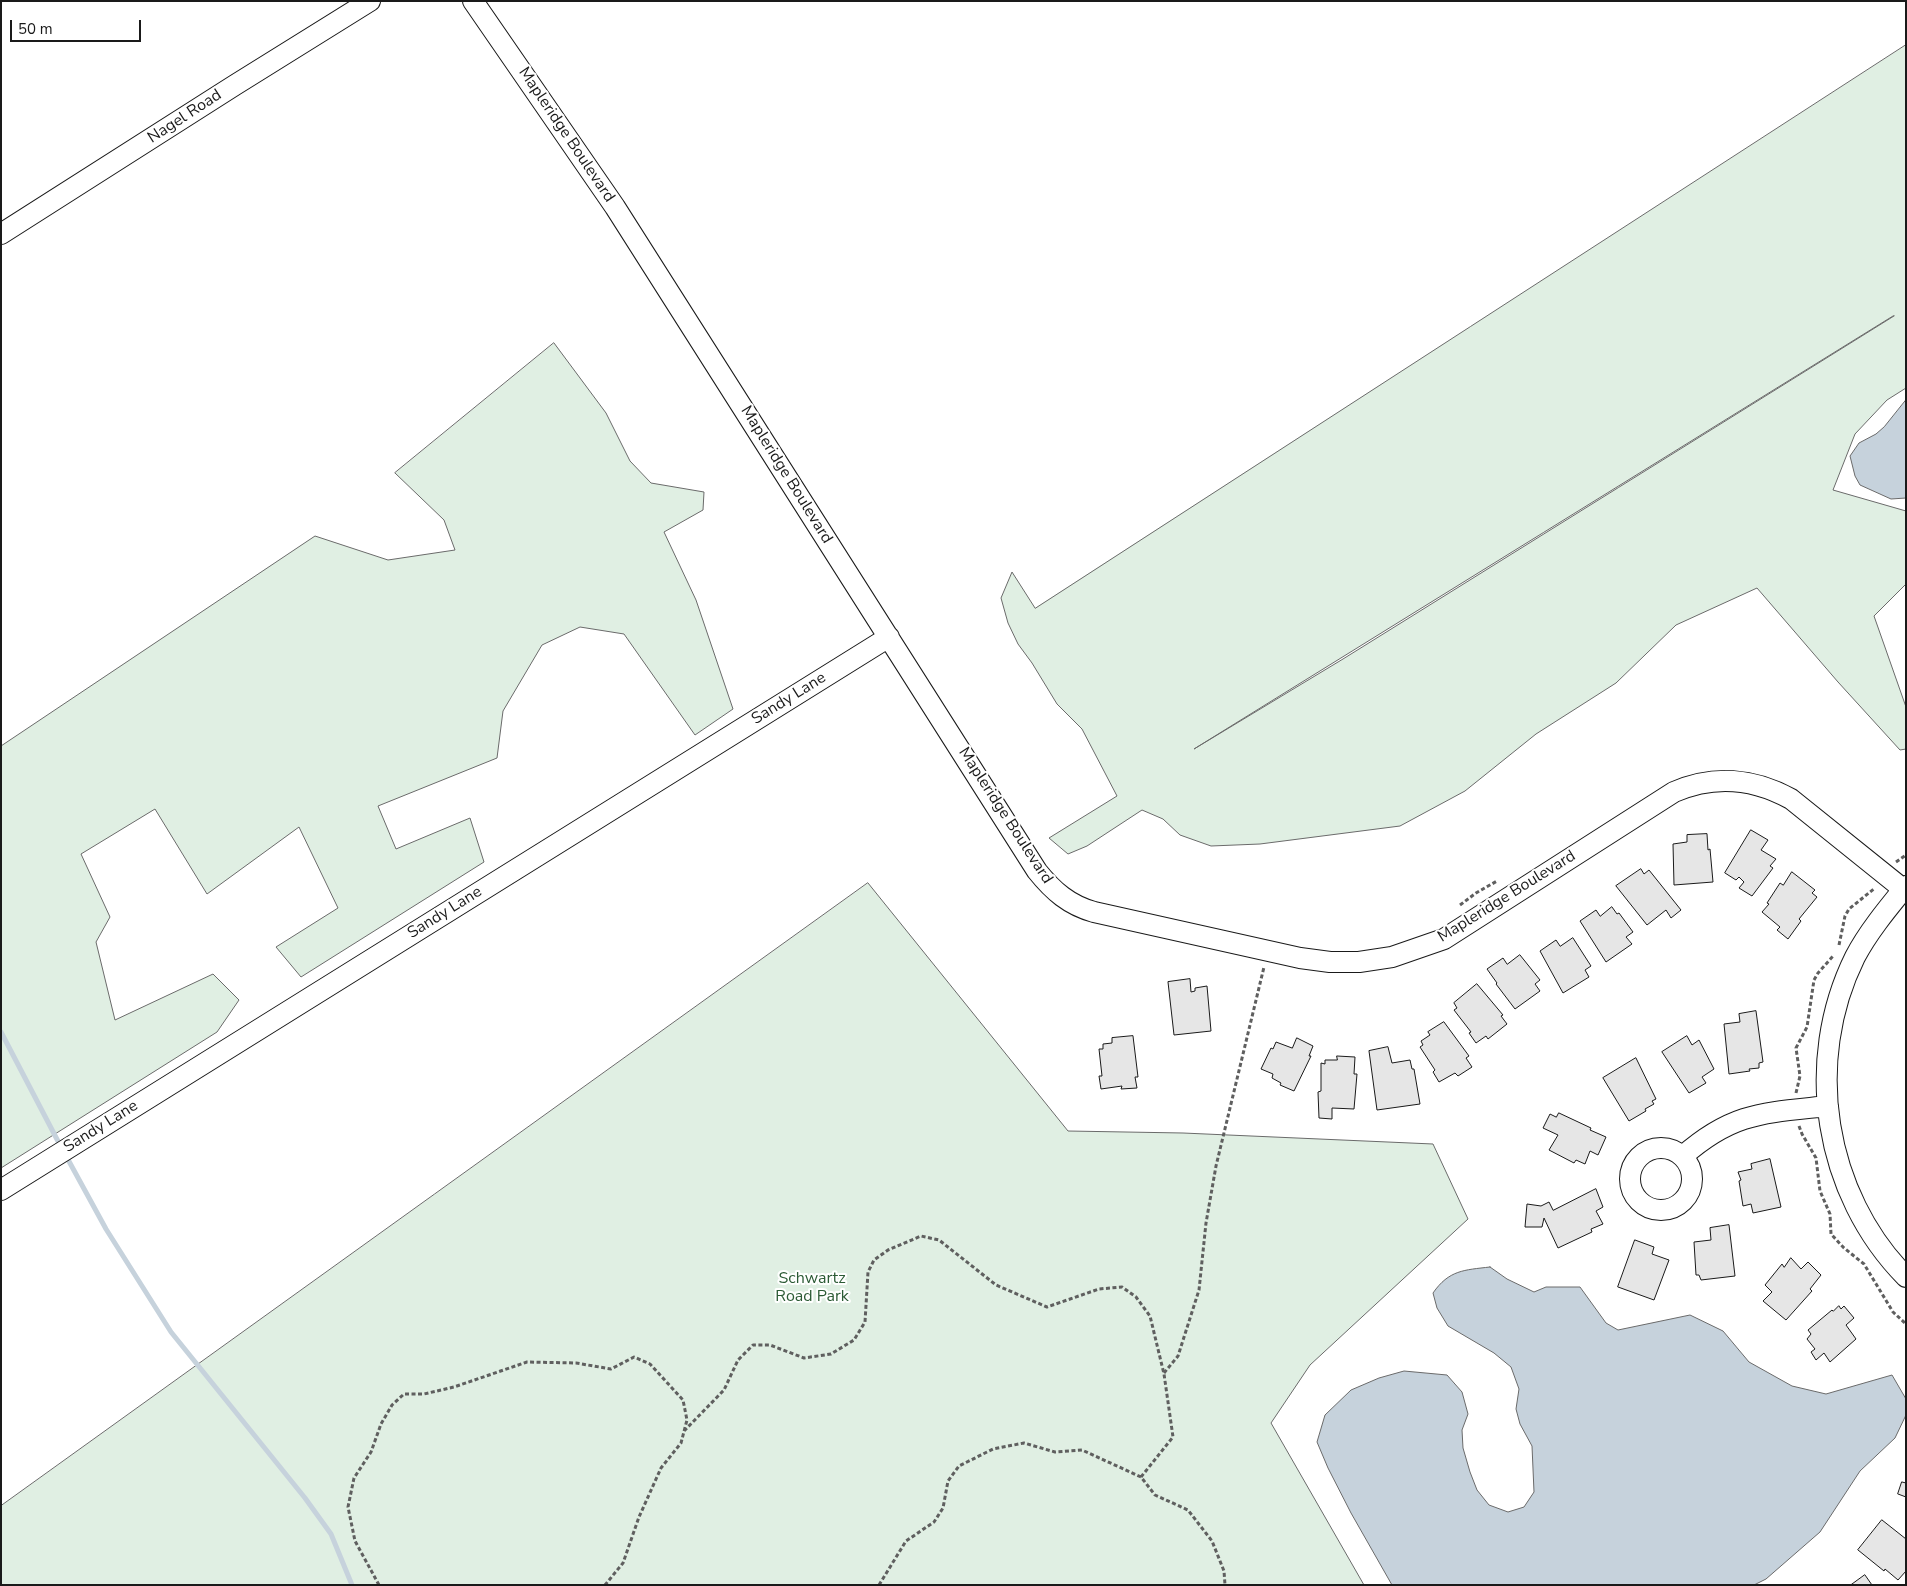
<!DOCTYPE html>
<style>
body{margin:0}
#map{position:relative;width:1907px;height:1586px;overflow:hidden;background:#fff;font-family:"Nunito Sans",sans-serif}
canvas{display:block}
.frame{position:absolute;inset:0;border:2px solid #1a1a1a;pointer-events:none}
.scale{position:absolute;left:10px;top:20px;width:131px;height:22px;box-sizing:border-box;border:2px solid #1a1a1a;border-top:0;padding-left:6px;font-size:15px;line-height:18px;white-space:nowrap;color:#1a1a1a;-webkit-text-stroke:4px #fff;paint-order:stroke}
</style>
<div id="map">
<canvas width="1907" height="1586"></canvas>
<div class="frame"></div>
<div class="scale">50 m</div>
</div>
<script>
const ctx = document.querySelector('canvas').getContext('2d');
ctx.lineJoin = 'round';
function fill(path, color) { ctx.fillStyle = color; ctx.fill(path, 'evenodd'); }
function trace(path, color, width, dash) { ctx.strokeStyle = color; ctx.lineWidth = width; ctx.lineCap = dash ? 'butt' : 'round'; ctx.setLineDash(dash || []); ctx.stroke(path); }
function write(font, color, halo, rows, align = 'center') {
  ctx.font = font + ' "Nunito Sans",sans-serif'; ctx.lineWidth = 4; ctx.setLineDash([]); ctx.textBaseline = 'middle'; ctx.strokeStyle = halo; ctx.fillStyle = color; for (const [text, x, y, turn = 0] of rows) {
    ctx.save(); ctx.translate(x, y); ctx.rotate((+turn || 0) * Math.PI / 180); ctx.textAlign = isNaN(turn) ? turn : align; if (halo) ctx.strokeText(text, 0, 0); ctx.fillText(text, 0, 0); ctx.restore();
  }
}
const green = new Path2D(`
 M 1906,45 L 1906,388 L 1887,400 L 1855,434 L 1833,490 L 1906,511 L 1906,584 L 1874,616 L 1906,707 L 1906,749 L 1900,750 L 1838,682 L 1757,588 L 1676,625 L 1616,683 L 1536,734 L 1465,791 L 1400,826 L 1260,844 L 1211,846 L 1180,835 L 1163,819 L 1142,810 L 1087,846 L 1068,854 L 1049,838 L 1117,796 L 1082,729 L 1057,704 L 1032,663 L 1018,644 L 1008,623 L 1001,598 L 1012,572 L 1035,608 ZM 1894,316 L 1343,659 L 1194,749 L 1893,316 Z
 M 554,343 L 606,413 L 630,461 L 651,483 L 704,492 L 703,510 L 664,532 L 696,600 L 733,709 L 695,735 L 624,634 L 580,627 L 542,645 L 503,711 L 497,758 L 378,806 L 396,849 L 470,818 L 484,862 L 301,977 L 276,947 L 338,908 L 299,827 L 207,894 L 155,809 L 81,854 L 110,917 L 96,942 L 115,1020 L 213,974 L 239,1000 L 217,1032 L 1,1168 L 1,746 L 315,536 L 388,560 L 455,550 L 444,520 L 395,473 Z
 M 868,883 L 1068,1131 L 1183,1133 L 1433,1144 L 1468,1219 L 1310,1365 L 1271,1423 L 1364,1585 L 1,1585 L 1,1506 Z`);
const water = new Path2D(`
 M 1906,400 L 1906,498 L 1891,499 L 1860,485 L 1855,476 L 1850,456 L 1859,443 L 1876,434 L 1884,427 Z
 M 1490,1267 L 1507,1279 L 1534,1292 L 1546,1287 L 1580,1287 L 1606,1323 L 1618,1330 L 1690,1315 L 1723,1331 L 1749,1362 L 1792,1386 L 1826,1394 L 1892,1375 L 1906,1399 L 1906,1415 L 1895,1438 L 1860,1471 L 1820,1532 L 1766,1579 L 1754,1585 L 1392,1585 L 1351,1513 L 1328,1468 L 1317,1442 L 1325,1415 L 1351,1390 L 1379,1378 L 1404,1371 L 1447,1375 L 1462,1392 L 1468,1414 L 1462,1430 L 1463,1448 L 1470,1472 L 1477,1490 L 1489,1505 L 1508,1512 L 1524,1507 L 1534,1492 L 1532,1446 L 1520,1424 L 1516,1409 L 1519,1389 L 1511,1367 L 1494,1353 L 1448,1326 L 1437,1308 L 1433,1293 C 1449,1270 1464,1270 1490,1267 Z`);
const stream = new Path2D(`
 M 1,1032 L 61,1147
 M 65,1154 L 106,1229 L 171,1332 L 305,1498 L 331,1534 L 352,1585`);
const building = new Path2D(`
 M 1751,830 L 1768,840 L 1761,850 L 1776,859 L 1770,866 L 1773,868 L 1752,896 L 1739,888 L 1744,882 L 1739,877 L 1736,880 L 1725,873 Z
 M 1707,834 L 1708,850 L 1710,849 L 1713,882 L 1674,885 L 1673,844 L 1687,842 L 1687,835 Z
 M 1641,869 L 1644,874 L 1649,870 L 1681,910 L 1671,918 L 1666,910 L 1647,925 L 1616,886 Z
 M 1792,872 L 1815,890 L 1812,893 L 1817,897 L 1799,919 L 1801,921 L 1788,939 L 1777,930 L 1780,927 L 1762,912 L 1769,904 L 1767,903 L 1780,883 L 1783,885 Z
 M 1612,907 L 1617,914 L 1619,913 L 1633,932 L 1626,937 L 1632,944 L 1606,962 L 1580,921 L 1596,910 L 1600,916 Z
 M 1573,938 L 1591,966 L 1585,970 L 1589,977 L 1563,993 L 1540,951 L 1556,940 L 1560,946 Z
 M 1520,955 L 1540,980 L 1535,984 L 1540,991 L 1515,1009 L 1496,984 L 1497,983 L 1487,969 L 1503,958 L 1507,964 Z
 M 1190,979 L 1191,992 L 1195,991 L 1195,988 L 1207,986 L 1211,1031 L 1174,1035 L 1168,982 Z
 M 1477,984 L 1503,1015 L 1501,1016 L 1507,1024 L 1488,1039 L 1486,1036 L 1476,1043 L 1469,1033 L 1471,1032 L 1454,1010 L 1457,1008 L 1454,1003 Z
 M 1756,1011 L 1763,1062 L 1759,1063 L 1759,1068 L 1749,1069 L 1750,1071 L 1729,1074 L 1724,1024 L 1740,1022 L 1739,1014 Z
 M 1444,1022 L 1469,1056 L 1466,1058 L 1472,1067 L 1458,1076 L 1455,1073 L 1439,1082 L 1433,1072 L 1435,1070 L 1420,1047 L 1423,1045 L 1421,1041 L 1430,1035 L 1428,1032 Z
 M 1133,1036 L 1138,1077 L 1135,1077 L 1137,1088 L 1121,1089 L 1122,1086 L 1101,1089 L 1099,1076 L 1102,1076 L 1099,1049 L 1103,1049 L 1103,1044 L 1112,1043 L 1112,1038 Z
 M 1687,1036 L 1692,1045 L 1699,1040 L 1714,1069 L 1702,1077 L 1706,1083 L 1689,1093 L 1662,1052 Z
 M 1297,1038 L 1313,1046 L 1309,1056 L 1311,1056 L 1294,1091 L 1280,1085 L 1281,1083 L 1272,1078 L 1273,1074 L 1261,1069 L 1271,1048 L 1273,1049 L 1276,1042 L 1292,1048 Z
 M 1388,1047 L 1392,1063 L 1410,1060 L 1412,1069 L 1414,1069 L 1420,1104 L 1377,1110 L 1369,1051 Z
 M 1337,1056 L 1355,1057 L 1354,1074 L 1357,1074 L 1354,1109 L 1332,1108 L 1332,1119 L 1319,1118 L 1318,1092 L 1321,1091 L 1321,1063 L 1325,1064 L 1325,1060 L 1337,1060 Z
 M 1636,1058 L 1656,1099 L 1652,1101 L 1654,1104 L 1645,1109 L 1646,1111 L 1629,1121 L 1603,1078 Z
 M 1559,1113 L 1591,1128 L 1590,1130 L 1606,1137 L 1598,1155 L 1590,1151 L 1585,1164 L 1576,1160 L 1574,1163 L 1549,1150 L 1558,1135 L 1543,1128 L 1550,1114 L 1556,1117 Z
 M 1770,1159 L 1781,1207 L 1753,1213 L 1751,1204 L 1743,1206 L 1739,1181 L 1741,1180 L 1738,1172 L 1752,1169 L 1751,1164 Z
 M 1596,1189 L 1603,1207 L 1596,1211 L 1603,1224 L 1591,1229 L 1592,1232 L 1558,1248 L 1544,1218 L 1542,1227 L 1525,1227 L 1527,1204 L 1541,1206 L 1549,1202 L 1553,1210 Z
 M 1729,1225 L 1735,1276 L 1701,1280 L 1699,1275 L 1696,1275 L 1694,1242 L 1711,1240 L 1710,1228 Z
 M 1635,1240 L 1654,1247 L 1652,1254 L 1669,1260 L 1654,1300 L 1618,1287 Z
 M 1791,1258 L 1801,1269 L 1808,1262 L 1821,1275 L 1810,1289 L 1812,1291 L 1786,1320 L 1763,1301 L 1772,1292 L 1765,1285 L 1782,1264 L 1784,1267 Z
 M 1839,1306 L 1841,1309 L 1844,1306 L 1854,1318 L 1846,1325 L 1856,1339 L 1830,1362 L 1824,1353 L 1816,1360 L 1811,1352 L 1815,1349 L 1807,1339 L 1811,1334 L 1808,1330 L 1832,1310 L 1833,1311 Z
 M 1902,1482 L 1906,1483 L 1906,1497 L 1898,1494 Z
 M 1882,1520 L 1906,1539 L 1906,1571 L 1898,1580 L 1885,1569 L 1884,1571 L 1858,1550 Z
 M 1865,1575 L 1872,1585 L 1851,1585 Z`);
const path = new Path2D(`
 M 1896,862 L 1906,855
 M 1460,905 L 1476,893 L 1497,881
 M 1839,945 L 1845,916 L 1849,909 L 1875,888
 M 1796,1093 L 1800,1076 L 1796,1048 L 1807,1027 L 1814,980 L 1818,973 L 1834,955
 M 1799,1126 L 1802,1134 L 1816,1158 L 1820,1191 L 1830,1214 L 1831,1234 L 1844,1248 L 1864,1264 L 1893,1312 L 1906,1324
 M 1164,1373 L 1178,1356 L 1199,1290 L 1206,1223 L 1216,1166 L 1264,967
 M 684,1431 L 724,1390 L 738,1360 L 753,1345 L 770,1345 L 804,1358 L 831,1354 L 854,1340 L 865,1322 L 868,1272 L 874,1260 L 888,1250 L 921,1236 L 939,1240 L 996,1285 L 1047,1307 L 1099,1289 L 1122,1287 L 1136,1297 L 1150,1316 L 1164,1374 L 1173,1437 L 1141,1477
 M 379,1585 L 355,1541 L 348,1507 L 354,1478 L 371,1452 L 381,1424 L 392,1405 L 404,1394 L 424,1394 L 454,1387 L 527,1362 L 576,1363 L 611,1369 L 634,1357 L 650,1364 L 683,1400 L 687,1420 L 681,1443 L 661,1468 L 639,1517 L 623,1563 L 605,1585
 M 879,1585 L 906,1541 L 934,1522 L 943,1508 L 948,1481 L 959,1466 L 993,1449 L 1024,1443 L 1055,1452 L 1082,1450 L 1141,1477 L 1155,1495 L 1188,1510 L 1212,1541 L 1224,1571 L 1225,1585`);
const minor = new Path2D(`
 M 473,1 L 615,207 L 1037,871 C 1053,891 1069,905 1094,912 L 1300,958 L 1330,962 L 1359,962 L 1392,957 L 1444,939 L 1674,792 C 1713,775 1753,778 1791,799 L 1903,889
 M 1,234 L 235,85 L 370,1
 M 1906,886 C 1888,908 1868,932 1855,957 C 1803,1062 1824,1194 1906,1277
 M1630 1179a31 31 0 1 1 62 0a31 31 0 1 1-62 0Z
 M 1683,1156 C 1733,1112 1764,1113 1828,1106
 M 1,1190 L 889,637`);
const streetNames = [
 ["Nagel Road",185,117,-33],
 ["Mapleridge Boulevard",566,135,56],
 ["Mapleridge Boulevard",786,475,58],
 ["Sandy Lane",789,699,-32],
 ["Mapleridge Boulevard",1005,816,57],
 ["Mapleridge Boulevard",1507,897,-32],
 ["Sandy Lane",445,913,-32],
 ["Sandy Lane",101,1127,-32]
];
const parkNames = [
 ["Schwartz",812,1279],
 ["Road Park",812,1297]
];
fill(green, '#e0efe3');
trace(green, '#6a6a6a', 1);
fill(water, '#c6d2dc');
trace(water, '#6a6a6a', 1);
trace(stream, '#c6d2dc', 5);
fill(building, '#e6e6e6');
trace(building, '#1a1a1a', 1);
trace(minor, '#1a1a1a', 22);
trace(path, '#5f5f5f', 3, [4, 2.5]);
trace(minor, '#fff', 20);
write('16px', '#1a1a1a', '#fff', streetNames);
write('16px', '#2b5a34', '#fff', parkNames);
</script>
